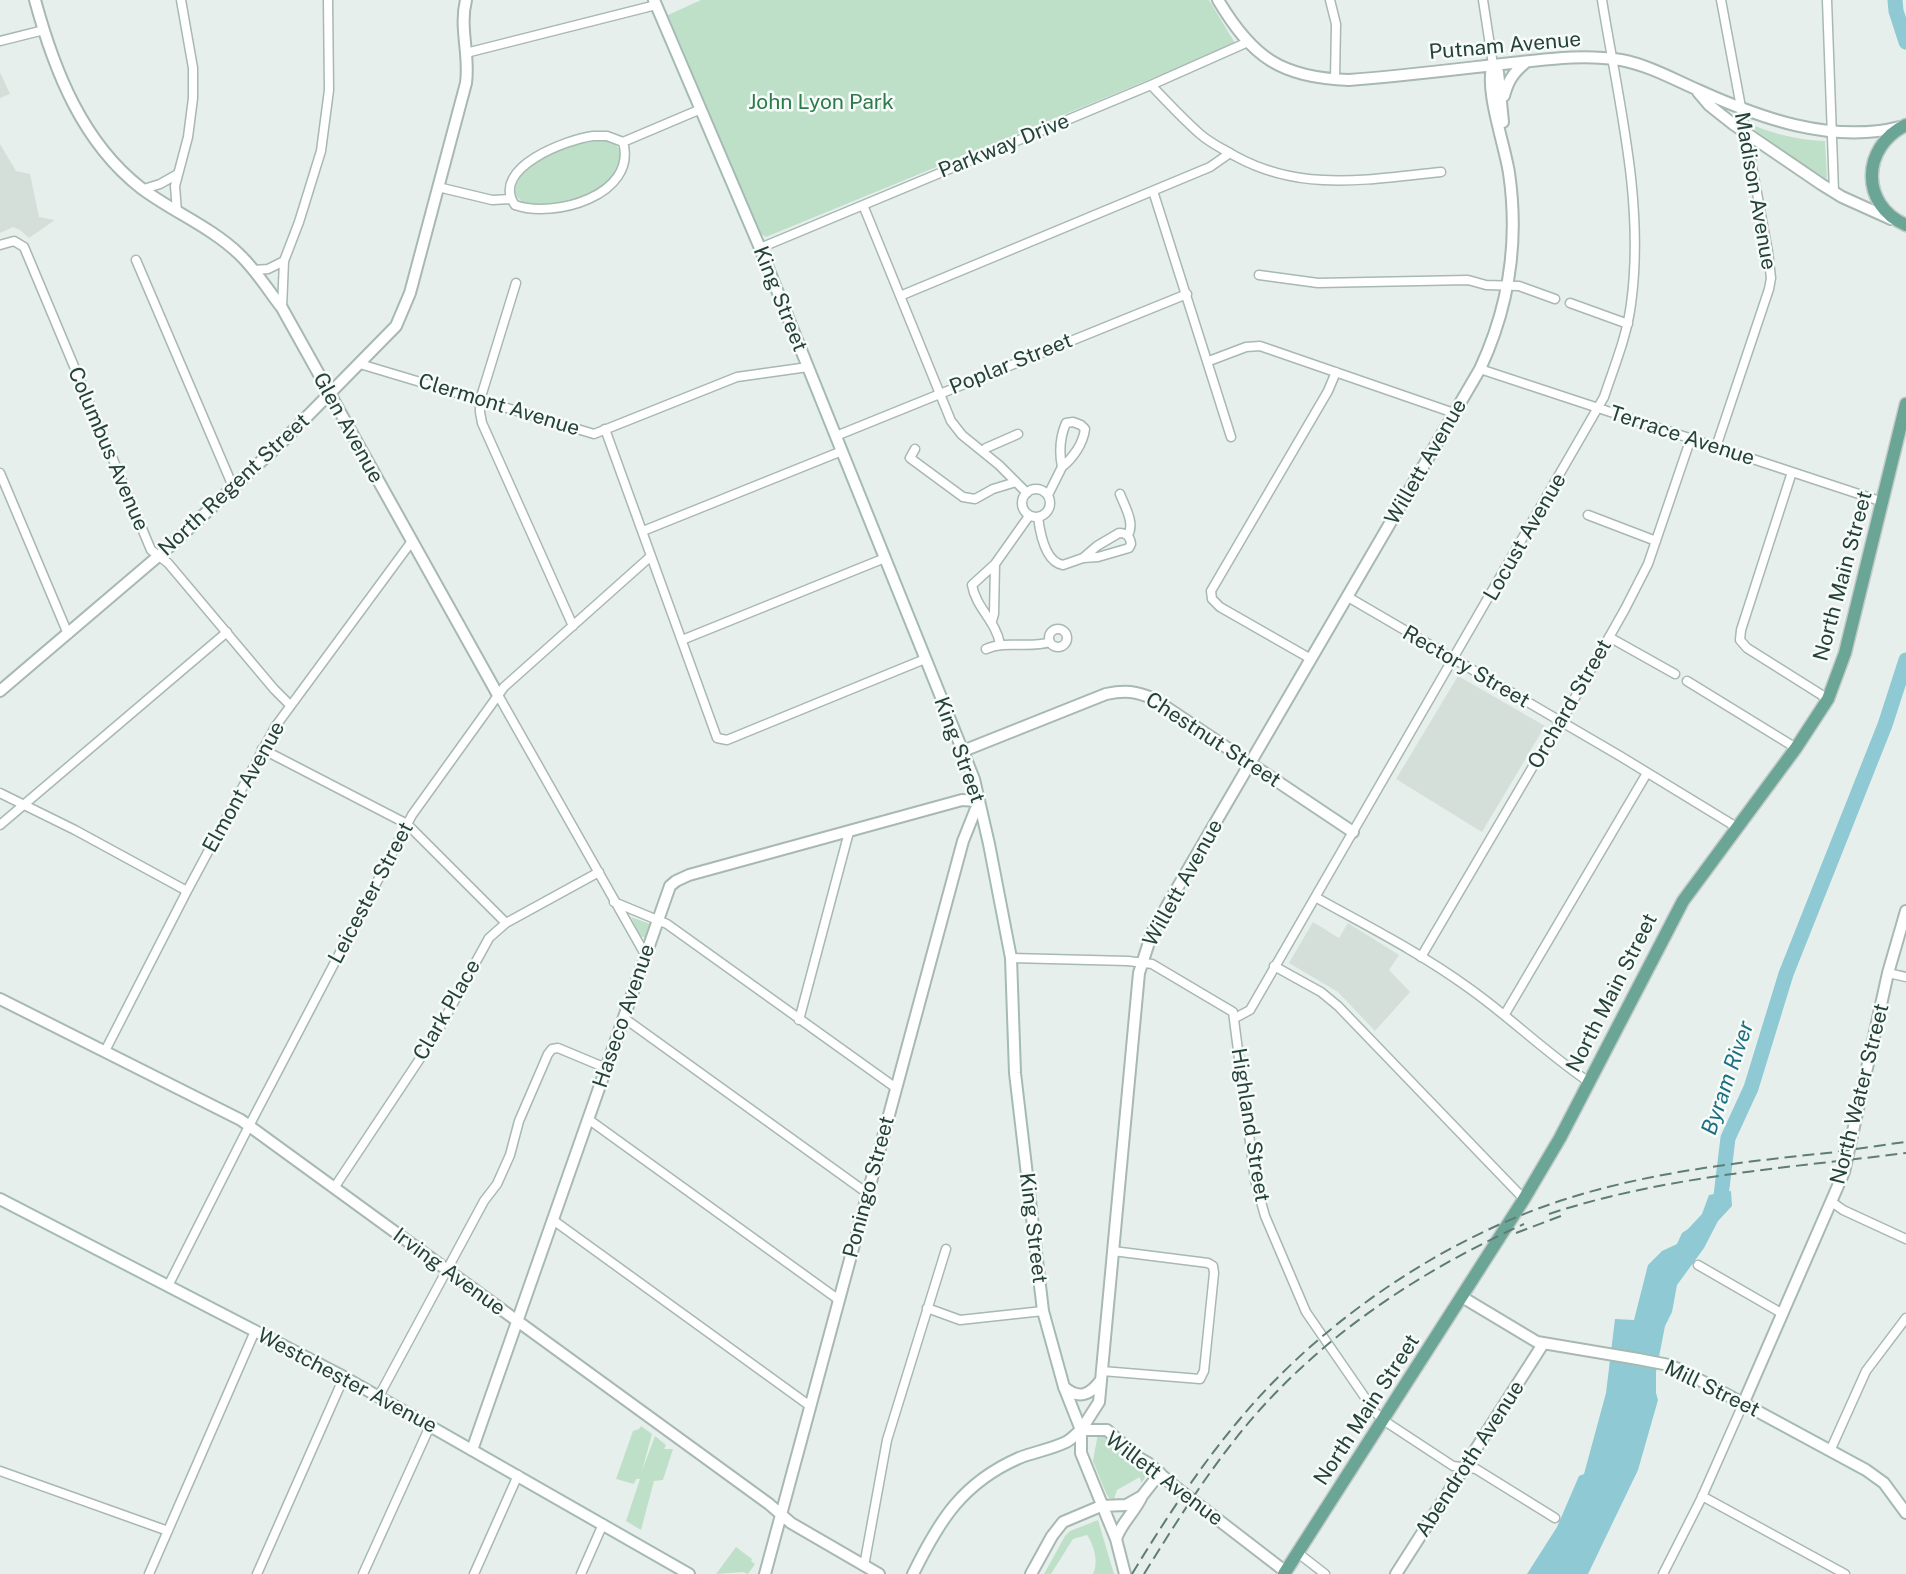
<!DOCTYPE html>
<style>
body{margin:0}
canvas{display:block;background:#e6efeb}
</style>
<canvas width="1906" height="1574"></canvas>
<script>
const ctx = document.querySelector('canvas').getContext('2d');
ctx.lineJoin = 'round';
function fill(path, color) { ctx.fillStyle = color; ctx.fill(path, 'evenodd'); }
function trace(path, color, width, dash) { ctx.strokeStyle = color; ctx.lineWidth = width; ctx.lineCap = dash ? 'butt' : 'round'; ctx.setLineDash(dash || []); ctx.stroke(path); }
function write(font, color, halo, rows, align = 'center') {
  ctx.font = font + ' "Public Sans",sans-serif'; ctx.lineWidth = 5; ctx.setLineDash([]); ctx.textBaseline = 'middle'; ctx.strokeStyle = halo; ctx.fillStyle = color; for (const [text, x, y, turn = 0] of rows) {
    ctx.save(); ctx.translate(x, y); ctx.rotate((+turn || 0) * Math.PI / 180); ctx.textAlign = isNaN(turn) ? turn : align; if (halo) ctx.strokeText(text, 0, 0); ctx.fillText(text, 0, 0); ctx.restore();
  }
}
const built = new Path2D(`
 M 0,72 L 10,94 L 0,98 Z
 M 0,144 L 16,171 L 30,174 L 39,217 L 55,220 L 29,238 L 20,230 L 13,227 L 0,233 Z
 M 1458,676 L 1545,726 L 1482,832 L 1396,779 Z
 M 1313,922 L 1339,938 L 1348,923 L 1399,955 L 1389,970 L 1410,992 L 1375,1031 L 1338,992 L 1289,963 Z`);
const green = new Path2D(`
 M 701,0 L 1209,0 L 1235,43 L 1231,46 L 766,237 L 761,234 L 668,15 Z
 M 1755,126 C 1778,135 1800,140 1825,141 L 1827,178 L 1824,179 L 1756,131 L 1753,127 Z
 M 610,140 C 649,168 580,204 554,205 C 545,206 531,206 523,202 C 506,192 522,172 532,164 C 554,147 582,141 610,140 Z
 M 631,917 L 650,924 L 646,938 L 640,936 Z
 M 641,1426 L 652,1434 L 642,1471 L 655,1436 L 666,1445 L 664,1449 L 673,1449 L 663,1480 L 654,1481 L 641,1530 L 626,1521 L 640,1479 L 636,1479 L 634,1484 L 616,1479 L 633,1431 L 639,1429 Z
 M 1098,1433 L 1104,1435 L 1143,1468 C 1146,1474 1146,1478 1141,1483 L 1140,1477 L 1117,1490 L 1114,1499 L 1109,1498 L 1106,1493 L 1093,1461 Z
 M 1098,1520 L 1114,1574 L 1093,1574 C 1099,1563 1094,1545 1087,1535 L 1073,1539 L 1051,1574 L 1044,1574 L 1065,1536 L 1070,1531 Z
 M 736,1547 L 752,1559 L 751,1561 L 755,1564 L 748,1574 L 743,1572 L 716,1574 Z`);
const water = new Path2D(`
 M 1731,1191 L 1732,1206 L 1718,1221 L 1704,1248 L 1677,1285 L 1672,1312 L 1665,1326 L 1656,1372 L 1656,1393 L 1658,1400 L 1638,1470 L 1588,1574 L 1527,1574 L 1557,1527 L 1579,1476 L 1584,1474 L 1606,1393 L 1615,1319 L 1634,1320 L 1648,1265 L 1662,1251 L 1677,1244 L 1682,1233 L 1688,1229 L 1702,1214 L 1709,1195 Z`);
const river = new Path2D(`
 M 1895,0 L 1896,11 L 1906,42
 M 1715,1211 L 1721,1196 L 1728,1138 L 1751,1088 L 1786,974 L 1885,725 L 1906,660`);
const minor = new Path2D(`
 M 1330,0 L 1336,24 L 1335,80
 M 1483,0 L 1493,65
 M 1827,0 L 1834,192
 M 0,41 L 44,30
 M 466,53 L 656,5
 M 1151,85 C 1167,102 1183,119 1200,134 C 1210,143 1223,149 1235,156 C 1302,193 1369,179 1441,172
 M 593,136 L 607,136 L 623,142 C 638,195 554,219 515,205 C 489,168 568,139 593,136 Z
 M 623,142 L 701,109
 M 438,187 L 492,200 L 511,199
 M 144,189 L 160,184 L 176,175
 M 1153,191 L 1231,437
 M 863,205 L 951,421 L 962,435 L 999,465 L 1027,493
 M 177,212 L 175,186 L 188,137 L 193,98 L 193,68 L 181,0
 M 0,245 L 14,241 L 24,247 L 151,550 L 168,563 L 274,689 L 290,705
 M 760,248 L 1151,85 L 1248,42
 M 136,260 L 234,489
 M 254,270 L 268,269 L 284,261
 M 1259,275 L 1318,283 L 1468,280 L 1486,285 L 1519,286 L 1555,299
 M 516,283 L 480,400 L 480,412 L 482,423 L 573,626
 M 900,296 L 1210,167 L 1230,153
 M 1570,303 L 1628,324
 M 282,308 L 284,261 L 299,222 L 321,151 L 329,90 L 328,0
 M 1209,361 L 1246,347 L 1260,346 L 1454,413
 M 360,364 L 594,434 L 737,377 L 808,367
 M 1480,369 L 1883,502
 M 1073,422 L 1081,425 L 1085,429 C 1083,444 1073,458 1062,467 C 1059,452 1060,437 1066,423 Z
 M 605,429 L 717,738 L 727,740 L 925,659
 M 836,436 L 1187,294
 M 1716,447 L 1769,289 L 1771,278 L 1768,252 L 1721,0
 M 915,449 L 910,458 L 963,497 L 975,499 L 993,489 L 1016,482
 M 983,451 L 986,448 L 1018,434
 M 1792,472 L 1741,630 L 1740,640 L 1747,648 L 1828,699
 M 0,473 L 68,634
 M1022 503a14 14 0 1 1 28 0a14 14 0 1 1-28 0Z
 M 1120,494 C 1125,507 1135,523 1128,535
 M 1048,495 L 1062,467
 M 1588,515 L 1656,541
 M 1038,517 C 1040,533 1045,562 1063,565 L 1083,558
 M 643,531 L 842,451
 M 1119,533 C 1127,533 1130,536 1131,544 L 1129,548 L 1098,557 L 1083,558 L 1097,546 Z
 M 1348,597 L 1620,756 L 1738,828
 M 992,621 L 994,614 L 995,564
 M1049 638a9 9 0 1 1 18 0a9 9 0 1 1-18 0Z
 M 1609,637 L 1675,674
 M 682,640 L 885,558
 M 1000,644 C 996,621 976,608 972,585 L 995,564 L 1029,516
 M 986,649 C 1006,640 1029,649 1050,642
 M 1311,659 L 1220,607 L 1212,599 L 1211,591 L 1328,391 L 1336,372
 M 1687,681 L 1796,748
 M 498,695 L 646,956
 M 262,749 L 407,824 L 506,923
 M 0,793 L 75,830 L 187,891
 M 0,825 L 227,632
 M 1317,898 C 1367,926 1419,952 1466,986 C 1509,1016 1546,1053 1589,1082
 M 614,902 L 667,924 L 896,1088
 M 1421,957 L 1552,734 L 1568,710 L 1625,609 L 1648,564 L 1691,438
 M 1011,958 L 1128,961 L 1152,964 L 1233,1012 L 1255,1180 L 1265,1216 L 1306,1312 L 1375,1412 L 1383,1420 L 1453,1466 L 1476,1469 L 1555,1518
 M 1274,966 L 1321,992 L 1338,1006 L 1524,1199
 M 1888,973 L 1906,977
 M 1505,1014 L 1647,773
 M 624,1018 L 867,1193
 M 1235,1018 L 1250,1010 L 1604,397 C 1614,367 1627,336 1631,304 C 1645,203 1618,100 1602,0
 M 799,1020 L 849,832
 M 105,1051 L 187,891 L 275,727 L 412,541
 M 588,1119 L 839,1300
 M 334,1188 L 435,1036 L 489,938 L 506,923 L 599,872
 M 1832,1202 L 1843,1210 L 1906,1239
 M 553,1220 L 810,1406
 M 1698,1265 L 1783,1314
 M 168,1286 L 249,1126 L 412,815 L 504,687 L 651,556
 M 927,1308 L 960,1320 L 1043,1311
 M 1102,1371 L 1200,1379 L 1204,1371 L 1214,1273 L 1213,1266 L 1208,1263 L 1113,1251
 M 379,1396 L 484,1201 L 497,1184 L 510,1155 L 519,1121 L 548,1054 L 552,1049 L 558,1048 L 606,1068
 M 1830,1451 L 1866,1371 L 1906,1318
 M 0,1471 L 168,1531
 M 1702,1496 L 1845,1574
 M 1298,1553 L 1325,1574
 M 864,1566 L 887,1440 L 946,1249
 M 149,1574 L 255,1331
 M 257,1574 L 344,1377
 M 363,1574 L 430,1426
 M 474,1574 L 518,1475
 M 581,1574 L 603,1524
 M 1663,1574 L 1701,1499 L 1743,1404`);
const tertiary = new Path2D(`
 M 35,0 C 54,70 82,142 141,188 C 173,212 211,227 239,254 C 256,270 268,290 282,308 L 498,695
 M 1218,0 C 1252,57 1281,78 1349,80 C 1403,76 1458,69 1512,63 C 1549,59 1584,54 1621,60 C 1648,65 1673,79 1698,90 C 1760,118 1831,144 1900,127
 M 1493,65 L 1498,72 L 1503,122
 M 1698,92 L 1709,105 L 1733,124 L 1821,184 L 1842,197 L 1891,219
 M 1504,96 C 1508,81 1513,73 1525,63
 M 0,691 L 169,547 L 283,441 L 396,326 L 410,293 L 466,83 C 470,55 459,28 466,0
 M 963,751 L 1106,694 C 1125,690 1136,691 1154,699 L 1353,832
 M 0,999 L 241,1120 L 769,1504 L 791,1523 L 879,1574
 M 1462,1297 L 1537,1342 L 1638,1359
 M 1064,1387 C 1079,1400 1090,1395 1101,1380
 M 1743,1404 L 1844,1172 L 1888,973 L 1906,911
 M 1081,1430 L 1099,1402 L 1139,973 L 1152,933 L 1172,897 L 1480,369 C 1509,307 1519,241 1509,173 C 1505,146 1484,88 1493,65
 M 1081,1430 L 1107,1430 L 1136,1456 L 1148,1463 L 1173,1485 L 1286,1572
 M 1081,1430 L 1081,1453 L 1116,1539 L 1125,1574
 M 472,1450 L 670,886 L 676,881 L 689,875 L 962,800 L 979,801 L 963,841 L 765,1574
 M 1116,1539 C 1121,1523 1135,1512 1142,1496
 M 1031,1574 L 1052,1536 L 1063,1522 L 1101,1506 L 1126,1505 L 1142,1496 L 1160,1473
 M 1396,1574 L 1543,1344`);
const secondary = new Path2D(`
 M 654,0 L 760,248 L 974,779 L 989,844 L 1011,958 L 1015,1073 L 1043,1311 L 1064,1387 L 1081,1430 C 1076,1434 1072,1439 1066,1442 C 1052,1449 1034,1452 1019,1458 C 962,1483 939,1521 913,1574
 M 0,1199 L 344,1377 L 689,1574
 M 1638,1359 L 1669,1365 L 1683,1371 L 1866,1470 L 1884,1483 L 1906,1513`);
const primary = new Path2D(`
 M 1906,125 C 1861,147 1860,205 1906,225
 M 1284,1574 L 1524,1199 L 1560,1138 L 1683,901 L 1796,748 L 1828,699 L 1845,653 L 1906,404`);
const rail = new Path2D(`
 M 1549,1214 C 1664,1176 1787,1168 1906,1153
 M 1516,1233 L 1561,1216
 M 1132,1574 C 1166,1518 1202,1463 1245,1413 C 1327,1317 1448,1236 1569,1198 C 1652,1172 1741,1162 1827,1153 C 1853,1150 1880,1145 1906,1142
 M 1144,1574 C 1172,1529 1200,1484 1233,1442 C 1308,1345 1413,1274 1524,1224`);
const streetNames = [
 ["Putnam Avenue",1505,46,-5],
 ["Parkway Drive",1004,146,-22],
 ["Madison Avenue",1755,191,80],
 ["King Street",780,299,68],
 ["Poplar Street",1011,364,-22],
 ["Clermont Avenue",499,405,17],
 ["Glen Avenue",348,428,61],
 ["Terrace Avenue",1682,436,18],
 ["Columbus Avenue",108,449,67],
 ["Willett Avenue",1426,462,-60],
 ["North Regent Street",234,485,-43],
 ["Locust Avenue",1525,537,-60],
 ["North Main Street",1843,576,-75],
 ["Rectory Street",1466,667,30],
 ["Orchard Street",1570,704,-60],
 ["Chestnut Street",1213,740,33],
 ["King Street",959,750,70],
 ["Elmont Avenue",244,787,-61],
 ["Willett Avenue",1183,883,-61],
 ["Leicester Street",371,893,-62],
 ["North Main Street",1612,993,-63],
 ["Clark Place",447,1010,-60],
 ["Haseco Avenue",624,1016,-71],
 ["North Water Street",1860,1094,-76],
 ["Highland Street",1250,1125,81],
 ["Poningo Street",869,1187,-75],
 ["King Street",1033,1228,83],
 ["Irving Avenue",449,1272,36],
 ["Westchester Avenue",347,1381,28],
 ["Mill Street",1712,1389,26],
 ["North Main Street",1367,1410,-57],
 ["Abendroth Avenue",1470,1459,-57],
 ["Willett Avenue",1164,1479,37]
];
const parkNames = [
 ["John Lyon Park",821,103]
];
const waterNames = [
 ["Byram River",1728,1078,-71]
];
fill(built, '#d4dfda');
fill(green, '#bfe0c8');
fill(water, '#8ec9d4');
trace(river, '#8ec9d4', 15);
trace(minor, '#a8b8b2', 11);
trace(tertiary, '#a8b8b2', 14);
trace(secondary, '#a4bbb3', 14);
trace(primary, '#c2cac8', 15);
trace(minor, '#fff', 8);
trace(tertiary, '#fff', 10);
trace(secondary, '#fff', 10);
trace(primary, '#6aa596', 12);
trace(rail, '#5f7d75', 2, [12, 6]);
write('21px', '#24423a', '#f7fbf9', streetNames);
write('21px', '#2d7a4b', '#f7fbf9', parkNames);
write('italic 22px', '#1c6f80', '#f7fbf9', waterNames);
</script>
